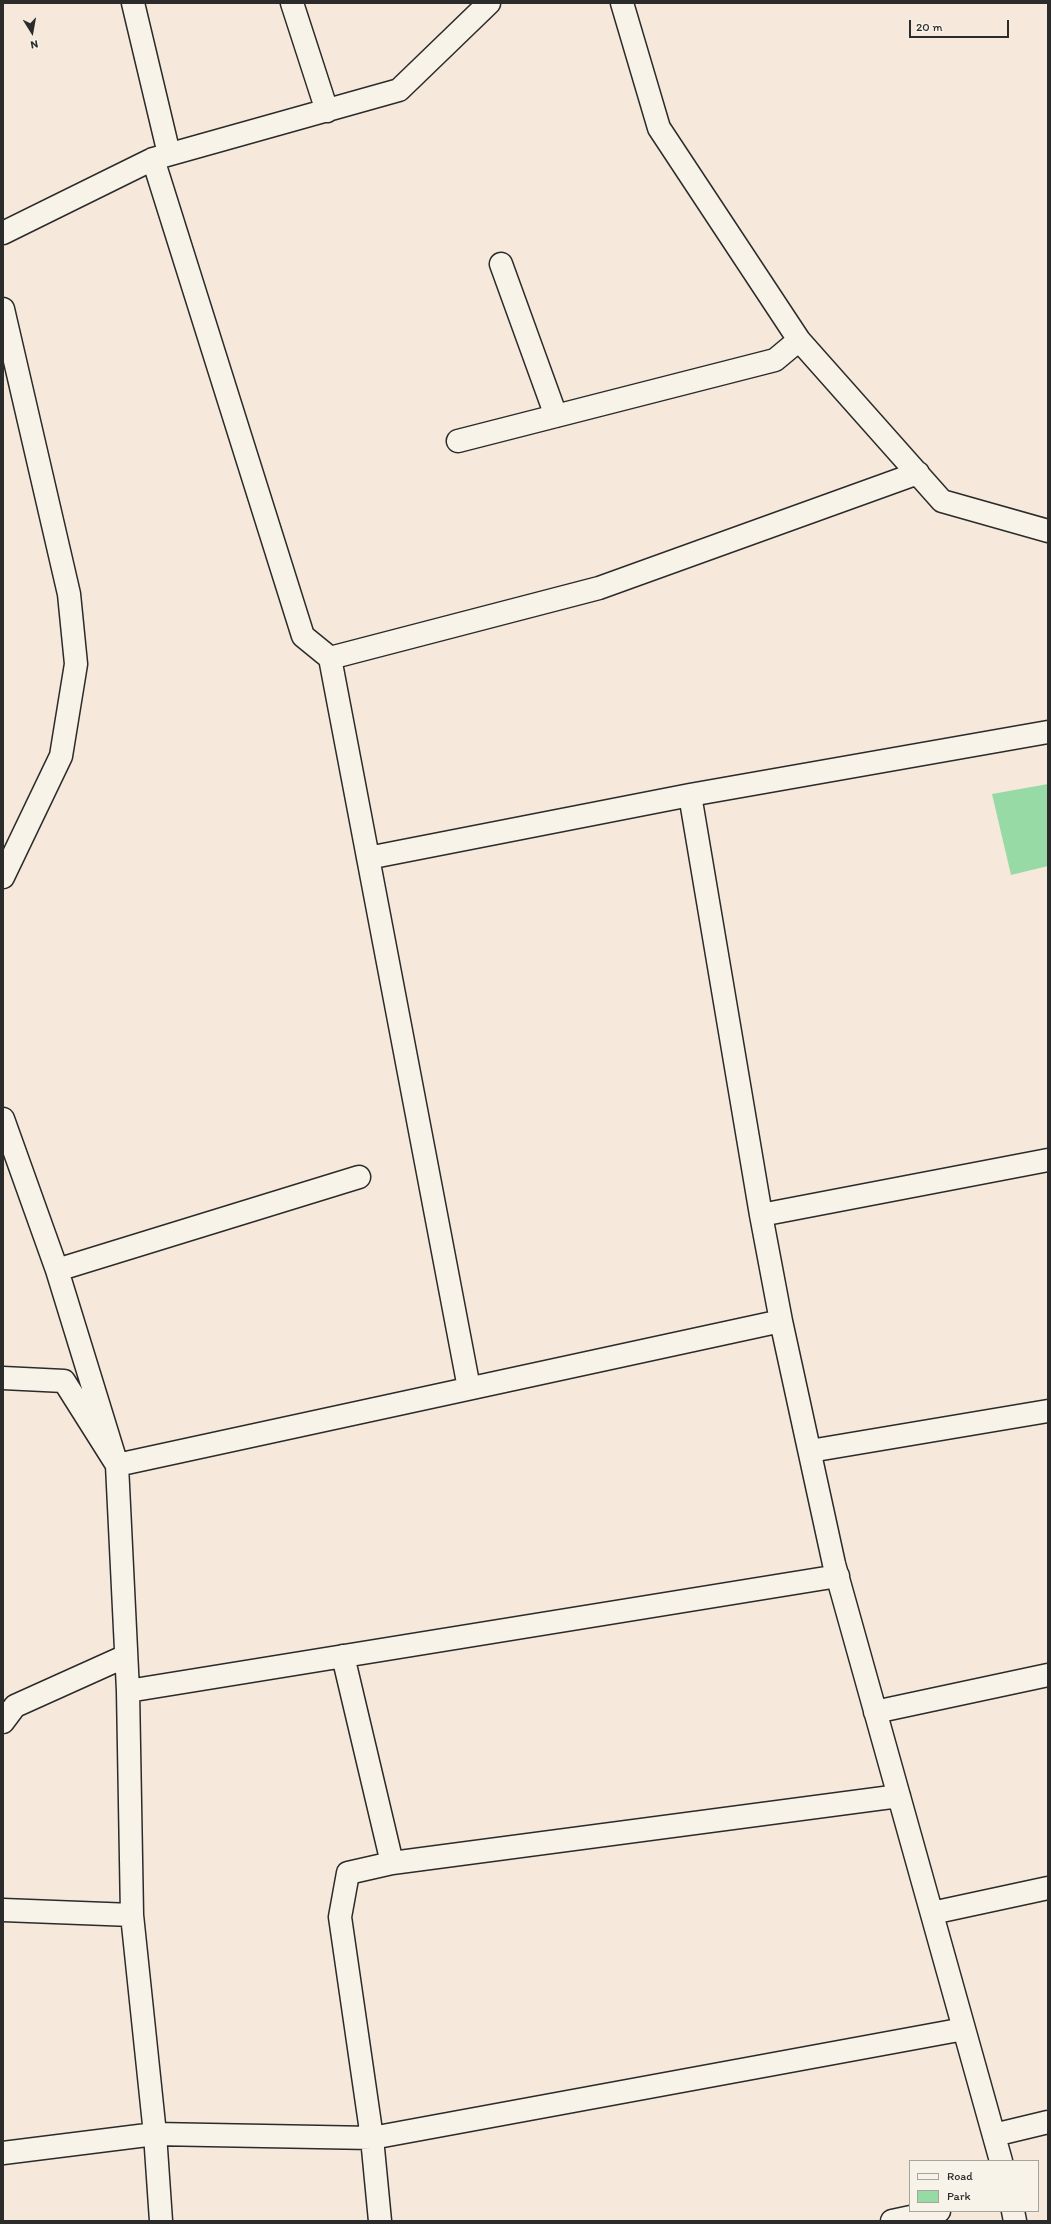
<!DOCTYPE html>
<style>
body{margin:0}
#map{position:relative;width:1051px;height:2224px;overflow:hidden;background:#f6e8db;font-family:Itim,sans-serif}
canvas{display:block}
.frame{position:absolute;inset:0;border:4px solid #2b2b2b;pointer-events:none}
.legend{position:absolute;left:909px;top:2160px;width:130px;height:52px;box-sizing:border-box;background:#f7f3e8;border:1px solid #a5a39c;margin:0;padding:5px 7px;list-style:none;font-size:12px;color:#2b2b2b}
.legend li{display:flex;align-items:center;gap:8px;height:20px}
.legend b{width:20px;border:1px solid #a5a39c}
.north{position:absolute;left:12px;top:12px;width:40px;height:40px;-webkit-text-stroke:3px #f7f3e8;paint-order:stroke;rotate:169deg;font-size:11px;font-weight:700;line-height:16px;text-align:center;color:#2b2b2b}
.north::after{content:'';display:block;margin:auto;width:14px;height:18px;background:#2b2b2b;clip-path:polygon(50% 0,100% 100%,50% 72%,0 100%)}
.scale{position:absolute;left:909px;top:20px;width:100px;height:18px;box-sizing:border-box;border:2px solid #2b2b2b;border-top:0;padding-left:5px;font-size:12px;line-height:14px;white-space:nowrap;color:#2b2b2b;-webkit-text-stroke:3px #f7f3e8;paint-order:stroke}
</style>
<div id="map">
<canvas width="1051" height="2224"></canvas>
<div class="frame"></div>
<ul class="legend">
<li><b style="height:5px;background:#f7f3e8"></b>Road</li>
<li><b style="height:11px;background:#98daa5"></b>Park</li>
</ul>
<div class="north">N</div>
<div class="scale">20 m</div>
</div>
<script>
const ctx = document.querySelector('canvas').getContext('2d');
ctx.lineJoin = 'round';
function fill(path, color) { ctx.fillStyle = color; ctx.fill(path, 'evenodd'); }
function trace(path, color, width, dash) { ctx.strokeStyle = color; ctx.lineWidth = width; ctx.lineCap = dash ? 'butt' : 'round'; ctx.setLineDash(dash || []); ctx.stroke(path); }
const green = new Path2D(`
 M 1048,784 L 1048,866 L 1011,875 L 992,794 Z`);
const minor = new Path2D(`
 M 133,3 L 169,154
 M 292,3 L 327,111
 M 622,3 L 659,128 L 799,340 L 942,501 L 1048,531
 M 153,159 L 303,636 L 330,658 L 469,1388
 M 3,233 L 153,159 L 399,90 L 489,3
 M 501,264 L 556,416
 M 3,309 L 69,594 L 76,664 L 61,756 L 3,877
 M 458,441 L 775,360 L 799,340
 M 330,658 L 599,588 L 918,473
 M 368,858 L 690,795 L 1048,732
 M 3,1119 L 57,1270
 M 761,1215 L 1048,1160
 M 781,1321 L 834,1564 L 1001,2161
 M 3,1378 L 64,1381 L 117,1465 L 781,1321 L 761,1215 L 690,795
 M 810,1451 L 1048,1411
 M 343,1656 L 392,1863 L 899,1796
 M 128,1691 L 838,1576
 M 875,1712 L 1048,1675
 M 3,1722 L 15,1706 L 126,1656
 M 392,1863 L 348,1873 L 340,1917 L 372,2138 L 964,2029
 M 3,1910 L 132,1915
 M 932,1913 L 1048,1888
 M 994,2135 L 1048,2122
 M 3,2153 L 155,2134 L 372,2138 L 380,2221
 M 1013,2211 L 1015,2221
 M 161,2221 L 155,2134 L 132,1915 L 128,1691 L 117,1465 L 57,1270 L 359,1177
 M 892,2221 L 939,2211`);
fill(green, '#98daa5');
trace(minor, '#2b2b2b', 25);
trace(minor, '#f7f3e8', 22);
</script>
